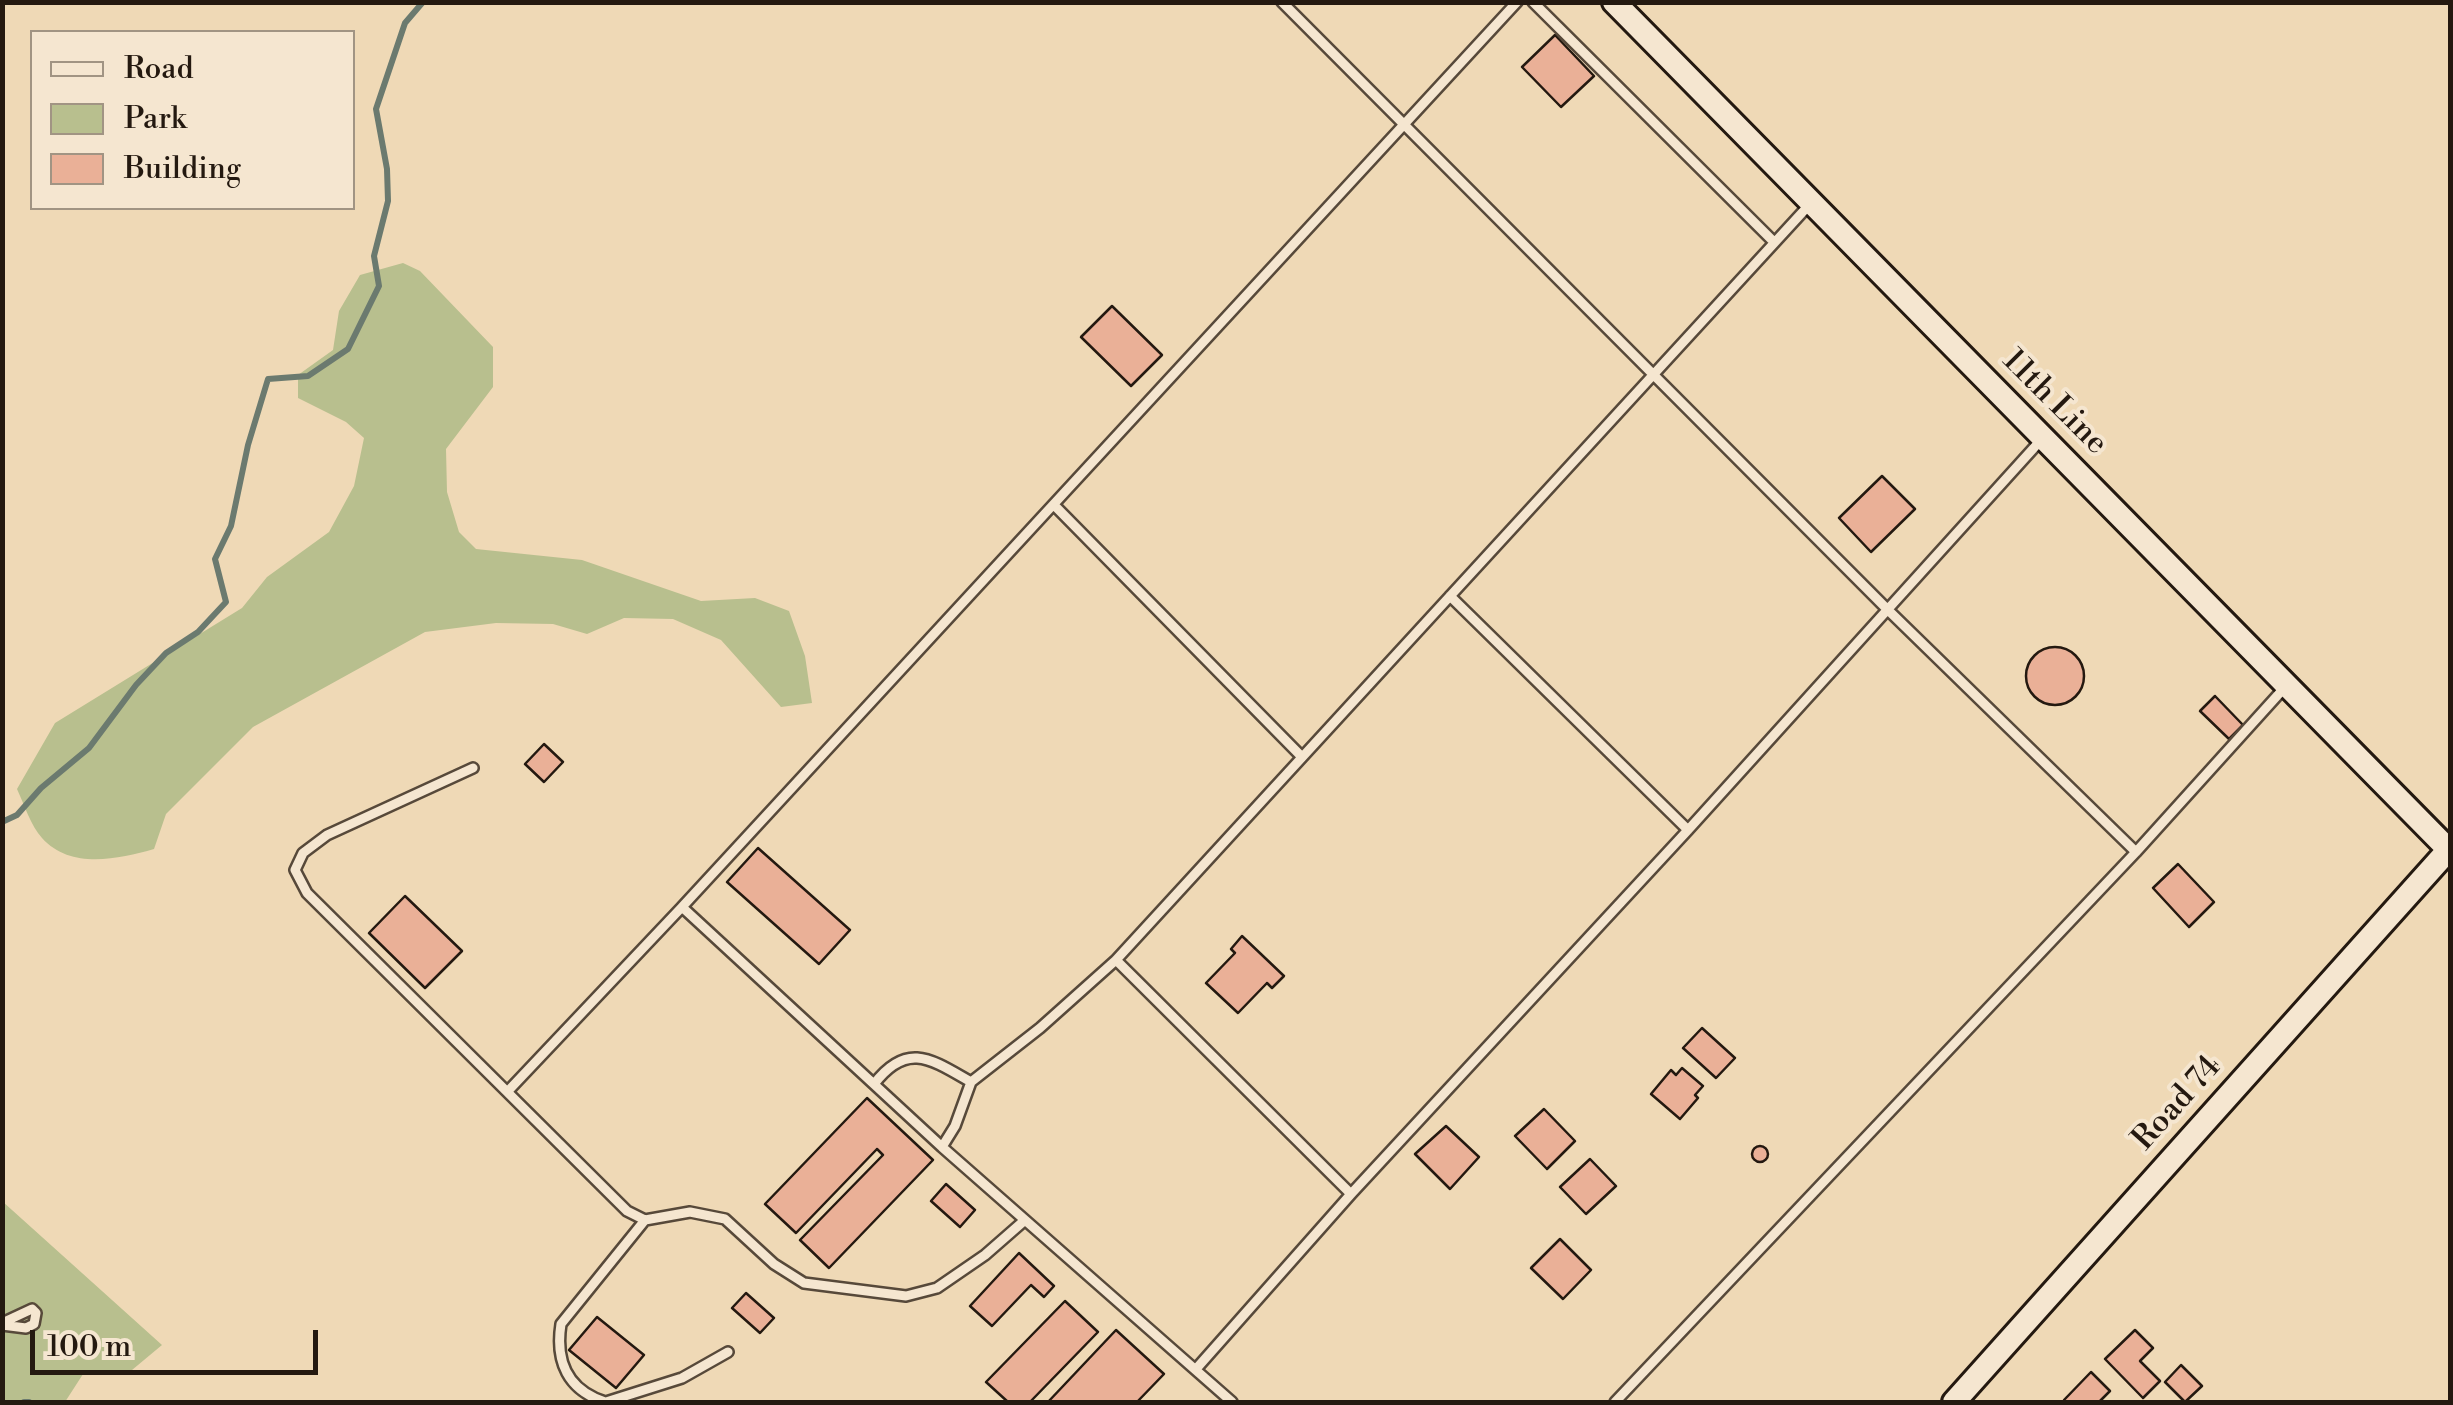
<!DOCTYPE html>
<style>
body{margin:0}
#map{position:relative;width:2453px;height:1405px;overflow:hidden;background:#efd9b6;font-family:"Libre Bodoni",serif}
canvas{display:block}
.frame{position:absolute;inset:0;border:5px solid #241910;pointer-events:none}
.legend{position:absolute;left:30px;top:30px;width:325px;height:180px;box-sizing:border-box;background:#f5e6d0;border:2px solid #a19483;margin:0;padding:12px 18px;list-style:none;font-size:30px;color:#241910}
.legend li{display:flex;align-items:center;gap:20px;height:50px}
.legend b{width:50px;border:2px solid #a19483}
.scale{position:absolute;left:30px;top:1330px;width:288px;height:45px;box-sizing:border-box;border:5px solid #241910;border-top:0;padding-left:12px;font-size:30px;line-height:35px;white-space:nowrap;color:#241910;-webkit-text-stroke:8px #f5e6d0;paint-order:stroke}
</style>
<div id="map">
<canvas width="2453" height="1405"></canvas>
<div class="frame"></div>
<ul class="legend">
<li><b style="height:12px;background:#f5e6d0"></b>Road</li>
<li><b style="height:28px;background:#b8bf8e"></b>Park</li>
<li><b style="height:28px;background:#eab097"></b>Building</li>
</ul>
<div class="scale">100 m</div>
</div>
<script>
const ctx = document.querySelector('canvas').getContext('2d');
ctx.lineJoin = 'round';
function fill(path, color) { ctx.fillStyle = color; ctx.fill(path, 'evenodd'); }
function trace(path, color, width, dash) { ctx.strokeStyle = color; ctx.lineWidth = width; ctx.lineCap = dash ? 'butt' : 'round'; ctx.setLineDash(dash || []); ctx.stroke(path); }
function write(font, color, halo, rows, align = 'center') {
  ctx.font = font + ' "Libre Bodoni",serif'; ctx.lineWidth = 8; ctx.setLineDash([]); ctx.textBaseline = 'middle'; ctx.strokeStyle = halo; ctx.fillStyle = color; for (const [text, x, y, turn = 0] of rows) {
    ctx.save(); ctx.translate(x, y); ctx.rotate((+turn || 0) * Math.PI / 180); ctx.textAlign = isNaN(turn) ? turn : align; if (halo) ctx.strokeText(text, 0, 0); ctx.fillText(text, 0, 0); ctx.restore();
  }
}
const green = new Path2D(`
 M 403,263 L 420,271 L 493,347 L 493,387 L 446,449 L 447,492 L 459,532 L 476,549 L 582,560 L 701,601 L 755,598 L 789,611 L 805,656 L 812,703 L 781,707 L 721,640 L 673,619 L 624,618 L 587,634 L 553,624 L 496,623 L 425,632 L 253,727 L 166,814 L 154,849 C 118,859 71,870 42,838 C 31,826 24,804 17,789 L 55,723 L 242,608 L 267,577 L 329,532 L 354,486 L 364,438 L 346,422 L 298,398 L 298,375 L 333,350 L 339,311 L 360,275 Z
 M 2,1201 L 162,1345 L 126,1375 L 85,1371 L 65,1402 L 3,1402 Z`);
const stream = new Path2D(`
 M 2,822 L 17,815 L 41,788 L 89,748 L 136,685 L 166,653 L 198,632 L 226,602 L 215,559 L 231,526 L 248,445 L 268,379 L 308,376 L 348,349 L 379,286 L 374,256 L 388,201 L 387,169 L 376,109 L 405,23 L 423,2
 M 24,1402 L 29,1402`);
const building = new Path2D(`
 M 1555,35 L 1594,76 L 1561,107 L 1522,67 Z
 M 1112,306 L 1162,355 L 1131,386 L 1081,337 Z
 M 1882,476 L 1915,509 L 1871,552 L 1839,518 Z
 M2026 676a29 29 0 1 1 58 0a29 29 0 1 1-58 0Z
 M 2215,696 L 2243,725 L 2229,739 L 2200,711 Z
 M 544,744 L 563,762 L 544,782 L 525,764 Z
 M 758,848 L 850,930 L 819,964 L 727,882 Z
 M 2178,864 L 2214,902 L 2189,927 L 2153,888 Z
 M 405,896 L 462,951 L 425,988 L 369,933 Z
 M 1242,936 L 1284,976 L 1272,988 L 1267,983 L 1238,1013 L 1206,983 L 1235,953 L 1231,949 Z
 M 1702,1028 L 1735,1058 L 1716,1078 L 1683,1048 Z
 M 1682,1068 L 1703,1086 L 1695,1095 L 1698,1098 L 1680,1119 L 1651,1094 L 1671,1070 L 1676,1075 Z
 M 867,1098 L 933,1160 L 829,1268 L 800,1240 L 883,1155 L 877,1149 L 796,1233 L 765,1204 Z
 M 1544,1109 L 1575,1141 L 1547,1169 L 1515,1136 Z
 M 1446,1126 L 1479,1157 L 1450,1189 L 1415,1154 Z
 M1752 1154a8 8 0 1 1 16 0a8 8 0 1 1-16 0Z
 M 1590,1159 L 1616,1186 L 1586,1214 L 1560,1187 Z
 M 946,1184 L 975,1210 L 960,1227 L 931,1201 Z
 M 1560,1239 L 1591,1270 L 1563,1299 L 1531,1268 Z
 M 1019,1253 L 1054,1286 L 1044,1297 L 1031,1285 L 992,1326 L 970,1306 Z
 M 746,1293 L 774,1318 L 760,1333 L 732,1308 Z
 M 1065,1301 L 1098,1332 L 1030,1402 L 1008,1402 L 986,1382 Z
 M 597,1317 L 644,1355 L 616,1388 L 569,1350 Z
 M 1116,1330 L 1164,1374 L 1137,1402 L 1048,1402 Z
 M 2135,1330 L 2153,1348 L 2140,1361 L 2160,1381 L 2143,1398 L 2105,1359 Z
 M 2181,1365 L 2202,1386 L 2185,1402 L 2165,1382 Z
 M 2091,1372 L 2110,1391 L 2099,1402 L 2066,1402 L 2064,1400 Z`);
const lane = new Path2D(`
 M 1282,2 L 1888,610 L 2136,852
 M 1533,2 L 1774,242
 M 1054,505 L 1302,757
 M 1450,596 L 1688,830
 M 473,768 L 327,835 L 303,853 L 295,870 L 307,893 L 627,1211 L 645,1220 L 690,1212 L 725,1219 L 774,1264 L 804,1283 L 906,1296 L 937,1288 L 985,1255 L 1025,1220
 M 1116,960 L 1351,1194
 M 874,1084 C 907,1041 931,1059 971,1082 L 1040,1028 L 1116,960 L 1810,204
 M 508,1091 L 682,907
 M 942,1147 L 955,1126 L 971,1082
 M 2,1323 L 32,1309 L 36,1313 L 34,1324 L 26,1328 L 2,1325
 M 1196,1369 L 1351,1194 L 1688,830 L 2041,440
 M 605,1402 C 568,1390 555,1362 561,1324 L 645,1220
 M 606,1402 L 682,1378 L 728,1352
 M 1232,1402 L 942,1147 L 682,907 L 1517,2
 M 1615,1402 L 2136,852 L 2286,686`);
const secondary = new Path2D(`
 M 1614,2 L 2449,850
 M 1954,1402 L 2450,848`);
const streetNames = [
 ["11th Line",2054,403,45],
 ["Road 74",2178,1104,-48]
];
fill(green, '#b8bf8e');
trace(stream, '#6b7a6f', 6);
fill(building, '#eab097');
trace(building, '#241910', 2.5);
trace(lane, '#57493a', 14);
trace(secondary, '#241910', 28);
trace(lane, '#f5e6d0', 9);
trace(secondary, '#f5e6d0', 22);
write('32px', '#241910', '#f5e6d0', streetNames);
</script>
